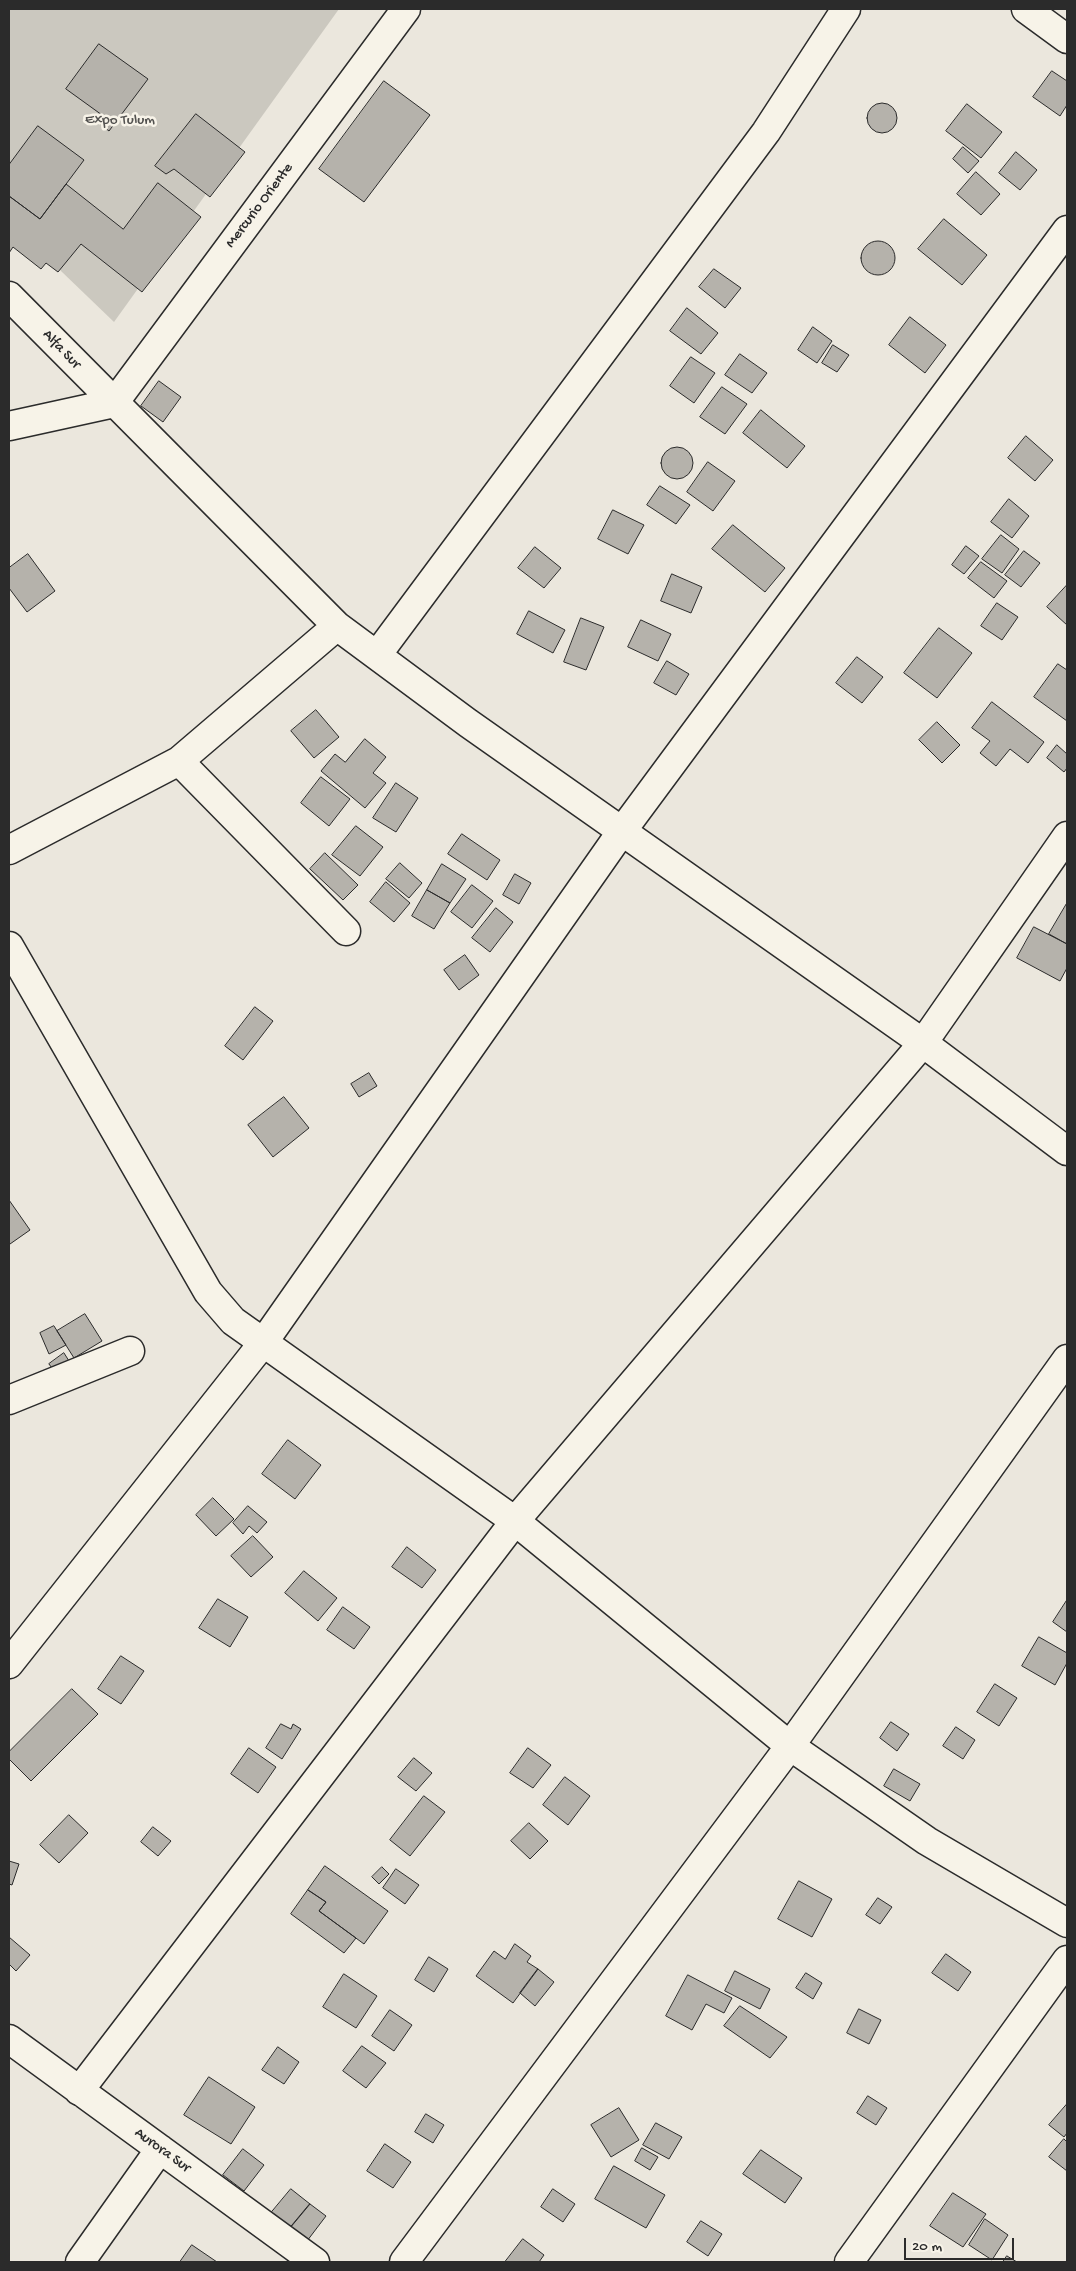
<!DOCTYPE html>
<style>
body{margin:0}
#map{position:relative;width:1076px;height:2271px;overflow:hidden;background:#ebe7dd;font-family:"Gochi Hand",sans-serif}
canvas{display:block}
.frame{position:absolute;inset:0;border:10px solid #2b2b2b;pointer-events:none}
.scale{position:absolute;left:904px;top:2238px;width:110px;height:22px;box-sizing:border-box;border:2px solid #2b2b2b;border-top:0;padding-left:6px;font-size:15px;line-height:18px;white-space:nowrap;color:#2b2b2b;-webkit-text-stroke:4px #f7f3e8;paint-order:stroke}
</style>
<div id="map">
<canvas width="1076" height="2271"></canvas>
<div class="frame"></div>
<div class="scale">20 m</div>
</div>
<script>
const ctx = document.querySelector('canvas').getContext('2d');
ctx.lineJoin = 'round';
function fill(path, color) { ctx.fillStyle = color; ctx.fill(path, 'evenodd'); }
function trace(path, color, width, dash) { ctx.strokeStyle = color; ctx.lineWidth = width; ctx.lineCap = dash ? 'butt' : 'round'; ctx.setLineDash(dash || []); ctx.stroke(path); }
function write(font, color, halo, rows, align = 'center') {
  ctx.font = font + ' "Gochi Hand",sans-serif'; ctx.lineWidth = 5; ctx.setLineDash([]); ctx.textBaseline = 'middle'; ctx.strokeStyle = halo; ctx.fillStyle = color; for (const [text, x, y, turn = 0] of rows) {
    ctx.save(); ctx.translate(x, y); ctx.rotate((+turn || 0) * Math.PI / 180); ctx.textAlign = isNaN(turn) ? turn : align; if (halo) ctx.strokeText(text, 0, 0); ctx.fillText(text, 0, 0); ctx.restore();
  }
}
const green = new Path2D(`
 M 9,9 L 339,9 L 114,322 L 9,221 Z`);
const building = new Path2D(`
 M 99,44 L 148,79 L 109,131 L 99,123 L 102,115 L 66,89 Z
 M 1052,71 L 1067,81 L 1067,105 L 1060,116 L 1033,97 Z
 M 384,81 L 430,115 L 364,202 L 319,169 Z
 M867 118a15 15 0 1 1 30 0a15 15 0 1 1-30 0Z
 M 967,104 L 1002,132 L 981,158 L 946,131 Z
 M 196,114 L 245,152 L 210,197 L 174,169 L 166,174 L 155,166 Z
 M 38,126 L 84,160 L 40,219 L 9,196 L 9,165 Z
 M 963,147 L 979,161 L 968,173 L 953,159 Z
 M 1016,152 L 1037,170 L 1020,190 L 999,173 Z
 M 976,172 L 1000,194 L 981,215 L 957,194 Z
 M 158,183 L 201,217 L 142,292 L 81,244 L 58,272 L 46,263 L 41,269 L 13,247 L 9,253 L 9,196 L 40,219 L 66,184 L 123,229 Z
 M 944,219 L 987,255 L 962,285 L 918,249 Z
 M861 258a17 17 0 1 1 34 0a17 17 0 1 1-34 0Z
 M 714,269 L 741,288 L 725,308 L 699,287 Z
 M 687,308 L 718,333 L 701,354 L 670,331 Z
 M 910,317 L 946,345 L 925,373 L 889,345 Z
 M 813,327 L 832,341 L 817,363 L 798,350 Z
 M 833,345 L 849,355 L 837,372 L 822,363 Z
 M 740,354 L 767,373 L 752,393 L 725,375 Z
 M 691,357 L 715,373 L 694,403 L 670,386 Z
 M 159,381 L 181,397 L 163,422 L 141,406 Z
 M 722,387 L 747,404 L 725,434 L 700,417 Z
 M 761,410 L 805,446 L 787,468 L 743,433 Z
 M 1026,436 L 1053,460 L 1035,481 L 1008,458 Z
 M661 463a16 16 0 1 1 32 0a16 16 0 1 1-32 0Z
 M 708,462 L 735,481 L 713,511 L 687,492 Z
 M 660,486 L 690,505 L 676,524 L 647,505 Z
 M 1009,499 L 1029,516 L 1012,538 L 991,522 Z
 M 613,510 L 644,525 L 628,554 L 598,539 Z
 M 733,525 L 785,568 L 765,592 L 712,549 Z
 M 1001,535 L 1019,549 L 1002,573 L 982,559 Z
 M 966,546 L 979,556 L 964,574 L 952,565 Z
 M 535,547 L 561,568 L 544,588 L 518,568 Z
 M 1024,551 L 1040,563 L 1021,587 L 1005,575 Z
 M 28,554 L 55,591 L 27,612 L 9,588 L 9,568 Z
 M 981,562 L 1007,581 L 994,598 L 968,578 Z
 M 672,574 L 702,587 L 691,613 L 661,601 Z
 M 1067,585 L 1067,625 L 1047,607 Z
 M 997,603 L 1018,617 L 1002,640 L 981,626 Z
 M 529,611 L 565,630 L 553,653 L 517,634 Z
 M 581,618 L 604,627 L 586,670 L 564,662 Z
 M 641,620 L 671,634 L 658,661 L 628,647 Z
 M 939,628 L 972,653 L 937,698 L 904,673 Z
 M 857,657 L 883,677 L 862,703 L 836,683 Z
 M 667,661 L 689,674 L 676,695 L 654,683 Z
 M 1058,664 L 1067,670 L 1067,721 L 1034,697 Z
 M 992,702 L 1044,742 L 1028,763 L 1010,749 L 996,766 L 980,753 L 990,741 L 972,728 Z
 M 316,710 L 339,737 L 314,758 L 291,731 Z
 M 937,722 L 960,745 L 942,763 L 919,740 Z
 M 365,739 L 386,757 L 373,773 L 386,783 L 365,808 L 321,771 L 335,754 L 345,762 Z
 M 1057,745 L 1067,754 L 1067,768 L 1064,772 L 1047,758 Z
 M 321,777 L 350,799 L 329,826 L 301,803 Z
 M 396,783 L 418,798 L 396,832 L 373,818 Z
 M 356,826 L 383,847 L 360,876 L 332,855 Z
 M 462,834 L 500,860 L 487,880 L 448,854 Z
 M 325,853 L 358,885 L 343,900 L 310,869 Z
 M 400,863 L 422,883 L 409,898 L 386,879 Z
 M 442,864 L 466,879 L 450,903 L 427,890 Z
 M 515,874 L 531,883 L 519,904 L 503,895 Z
 M 386,882 L 410,903 L 394,922 L 370,902 Z
 M 472,885 L 493,901 L 472,928 L 451,912 Z
 M 427,890 L 450,903 L 434,929 L 412,916 Z
 M 1067,903 L 1067,944 L 1049,934 Z
 M 496,908 L 513,922 L 490,952 L 472,938 Z
 M 1034,927 L 1067,944 L 1067,968 L 1060,981 L 1017,958 Z
 M 465,955 L 479,975 L 459,990 L 444,970 Z
 M 255,1007 L 273,1021 L 243,1060 L 225,1046 Z
 M 369,1073 L 377,1086 L 359,1097 L 351,1084 Z
 M 284,1097 L 309,1128 L 273,1157 L 248,1125 Z
 M 9,1200 L 30,1230 L 10,1244 L 9,1243 Z
 M 85,1314 L 102,1341 L 74,1358 L 57,1331 Z
 M 54,1326 L 66,1345 L 49,1354 L 40,1333 Z
 M 64,1353 L 69,1361 L 54,1371 L 49,1364 Z
 M 288,1440 L 321,1465 L 295,1499 L 262,1474 Z
 M 213,1498 L 234,1519 L 216,1536 L 196,1515 Z
 M 248,1506 L 267,1522 L 257,1533 L 249,1526 L 243,1534 L 233,1523 Z
 M 253,1536 L 273,1557 L 251,1577 L 231,1556 Z
 M 407,1547 L 436,1570 L 422,1588 L 392,1567 Z
 M 304,1571 L 337,1598 L 318,1621 L 285,1593 Z
 M 218,1599 L 248,1617 L 230,1647 L 199,1628 Z
 M 1067,1600 L 1067,1632 L 1053,1622 Z
 M 343,1607 L 370,1627 L 354,1649 L 327,1630 Z
 M 1039,1637 L 1067,1653 L 1067,1663 L 1055,1685 L 1022,1666 Z
 M 121,1656 L 144,1671 L 121,1704 L 98,1689 Z
 M 995,1684 L 1017,1698 L 999,1726 L 977,1712 Z
 M 72,1689 L 98,1714 L 31,1781 L 9,1759 L 9,1752 Z
 M 891,1722 L 909,1734 L 897,1751 L 880,1738 Z
 M 281,1724 L 291,1729 L 293,1724 L 301,1729 L 282,1759 L 266,1748 Z
 M 956,1727 L 975,1740 L 963,1759 L 943,1746 Z
 M 249,1748 L 276,1767 L 258,1793 L 231,1774 Z
 M 528,1748 L 551,1765 L 533,1788 L 510,1773 Z
 M 414,1758 L 432,1773 L 416,1791 L 398,1777 Z
 M 894,1769 L 920,1784 L 910,1801 L 884,1786 Z
 M 565,1777 L 590,1796 L 568,1825 L 543,1805 Z
 M 424,1796 L 445,1812 L 410,1856 L 390,1840 Z
 M 69,1815 L 88,1833 L 59,1863 L 40,1845 Z
 M 529,1823 L 548,1841 L 530,1859 L 511,1841 Z
 M 153,1827 L 171,1841 L 158,1856 L 141,1842 Z
 M 9,1861 L 19,1864 L 12,1885 L 9,1884 Z
 M 325,1866 L 388,1911 L 364,1944 L 319,1911 L 326,1902 L 308,1890 Z
 M 382,1867 L 389,1874 L 379,1884 L 372,1877 Z
 M 396,1869 L 419,1885 L 405,1904 L 383,1888 Z
 M 799,1881 L 832,1899 L 812,1937 L 778,1919 Z
 M 308,1890 L 326,1902 L 319,1911 L 356,1938 L 344,1953 L 291,1914 Z
 M 878,1898 L 892,1907 L 880,1924 L 866,1915 Z
 M 9,1937 L 30,1955 L 16,1971 L 9,1964 Z
 M 515,1944 L 531,1956 L 527,1962 L 538,1969 L 513,2003 L 476,1976 L 494,1951 L 505,1959 Z
 M 946,1954 L 971,1972 L 958,1991 L 932,1973 Z
 M 429,1957 L 448,1969 L 434,1992 L 415,1980 Z
 M 538,1969 L 554,1982 L 535,2006 L 520,1993 Z
 M 735,1971 L 770,1989 L 760,2009 L 725,1991 Z
 M 806,1973 L 822,1983 L 813,1999 L 796,1988 Z
 M 344,1974 L 377,1996 L 356,2028 L 323,2007 Z
 M 688,1975 L 732,1998 L 724,2013 L 706,2004 L 692,2030 L 666,2016 Z
 M 740,2006 L 787,2037 L 770,2058 L 724,2026 Z
 M 859,2009 L 881,2020 L 869,2044 L 847,2033 Z
 M 390,2010 L 412,2025 L 394,2051 L 372,2036 Z
 M 362,2046 L 386,2063 L 366,2088 L 343,2071 Z
 M 278,2047 L 299,2062 L 284,2084 L 262,2070 Z
 M 209,2077 L 255,2107 L 231,2144 L 184,2115 Z
 M 868,2096 L 887,2108 L 876,2125 L 857,2113 Z
 M 1067,2104 L 1067,2133 L 1064,2137 L 1049,2125 Z
 M 619,2108 L 639,2140 L 611,2157 L 591,2125 Z
 M 426,2114 L 444,2125 L 433,2143 L 415,2132 Z
 M 656,2123 L 682,2137 L 669,2159 L 643,2145 Z
 M 1064,2139 L 1067,2142 L 1067,2171 L 1049,2157 Z
 M 385,2144 L 411,2162 L 393,2188 L 367,2171 Z
 M 642,2148 L 658,2157 L 650,2170 L 635,2161 Z
 M 243,2149 L 264,2165 L 244,2191 L 223,2175 Z
 M 761,2150 L 802,2178 L 785,2203 L 743,2174 Z
 M 614,2166 L 665,2195 L 646,2228 L 595,2199 Z
 M 291,2189 L 310,2204 L 290,2228 L 271,2213 Z
 M 553,2189 L 575,2204 L 563,2222 L 541,2207 Z
 M 953,2193 L 986,2214 L 963,2247 L 930,2226 Z
 M 310,2204 L 326,2216 L 307,2241 L 290,2228 Z
 M 985,2219 L 1008,2235 L 992,2260 L 969,2245 Z
 M 701,2221 L 722,2234 L 708,2256 L 687,2242 Z
 M 523,2239 L 544,2255 L 539,2262 L 505,2262 Z
 M 192,2245 L 217,2262 L 180,2262 Z
 M 1007,2256 L 1017,2262 L 1003,2262 Z`);
const street = new Path2D(`
 M 1026,9 L 1067,39
 M 9,296 L 337,626 L 468,723 L 923,1043 L 1067,1151
 M 114,403 L 406,9
 M 9,426 L 114,403
 M 377,655 L 766,132 L 846,9
 M 179,761 L 346,931
 M 9,850 L 179,761 L 337,626
 M 9,946 L 208,1292 L 233,1321 L 515,1521 L 790,1746 L 927,1841 L 1067,1923
 M 9,1400 L 130,1351
 M 9,1664 L 263,1343 L 622,831 L 1067,230
 M 9,2039 L 315,2262
 M 79,2091 L 515,1521 L 923,1043 L 1067,836
 M 80,2262 L 160,2149
 M 404,2262 L 790,1746 L 1067,1359
 M 849,2262 L 1067,1960`);
const parkNames = [
 ["Expo Tulum",120,121]
];
const streetNames = [
 ["Mercurio Oriente",260,206,-53],
 ["Alfa Sur",61,350,46],
 ["Aurora Sur",162,2151,36]
];
fill(green, '#cbc8bf');
fill(building, '#b5b2ab');
trace(building, '#2b2b2b', 1);
trace(street, '#2b2b2b', 31);
trace(street, '#f7f3e8', 28);
write('15px', '#535250', '#f7f3e8', parkNames);
write('15px', '#2b2b2b', '#f7f3e8', streetNames);
</script>
